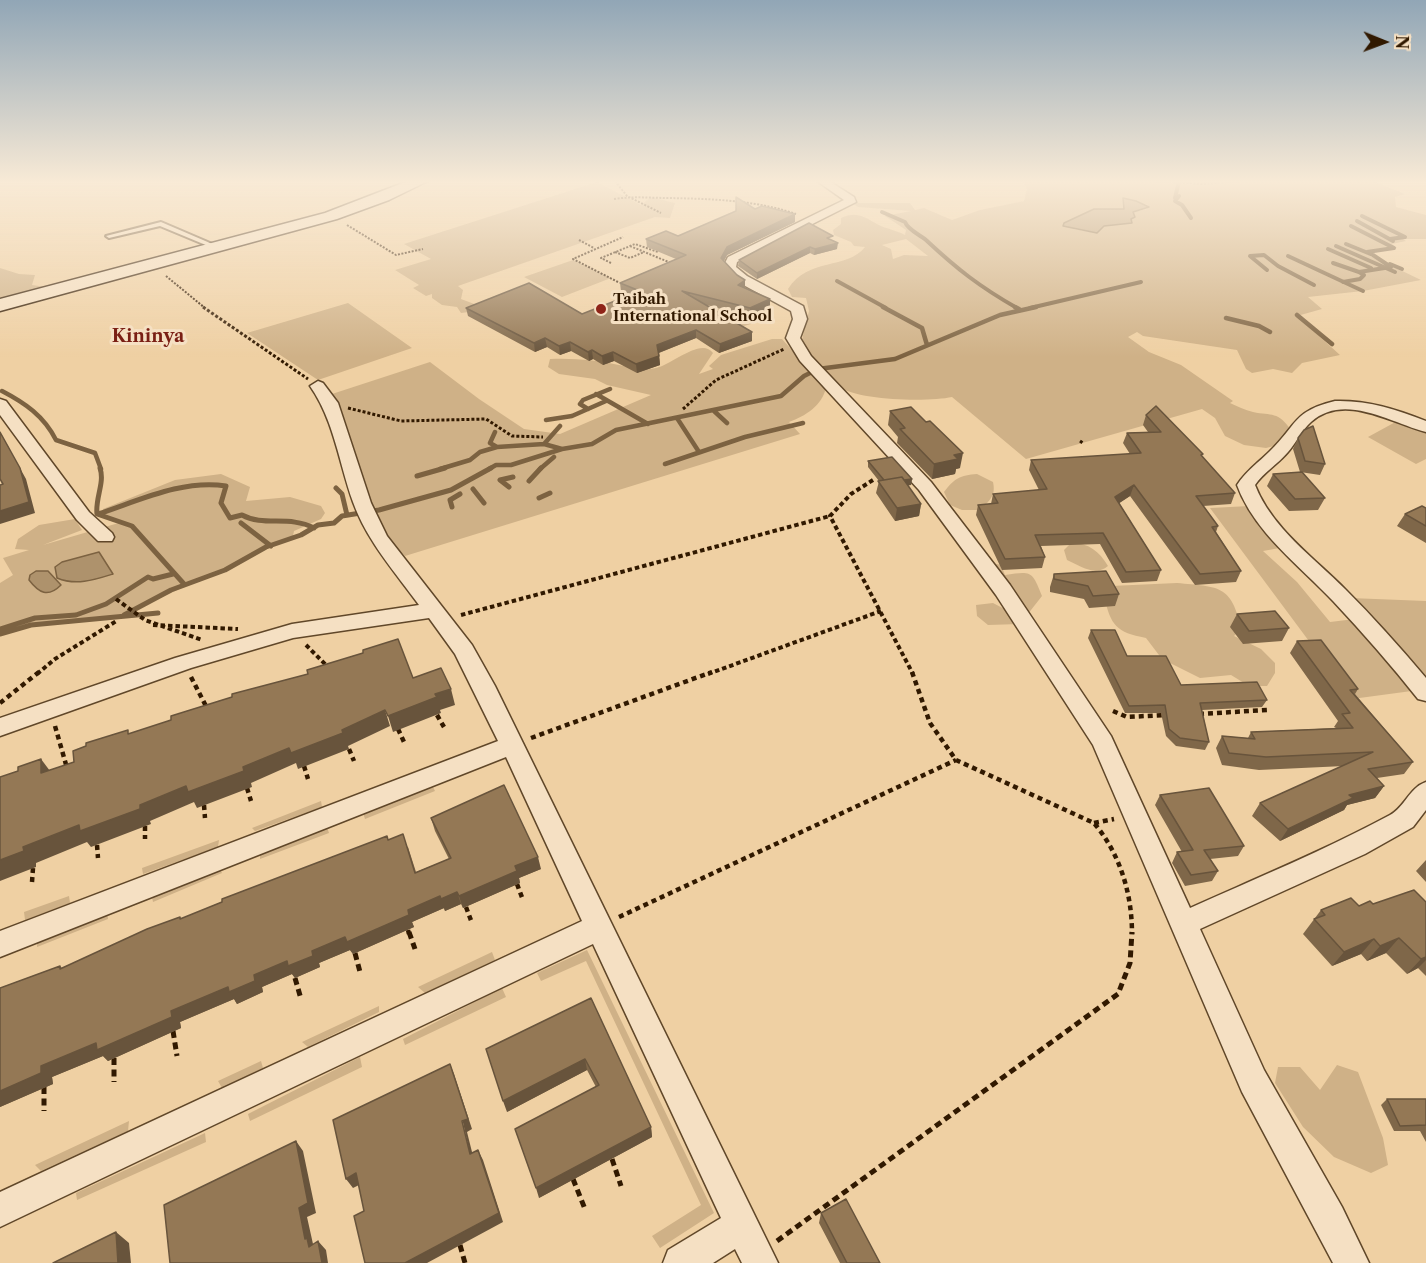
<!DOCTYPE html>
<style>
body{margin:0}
#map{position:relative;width:1426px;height:1263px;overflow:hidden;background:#efd0a3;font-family:"Libre Caslon Text",serif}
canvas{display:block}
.north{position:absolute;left:1354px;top:12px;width:60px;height:60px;-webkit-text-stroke:4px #f5e0c3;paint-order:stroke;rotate:91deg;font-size:16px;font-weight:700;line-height:24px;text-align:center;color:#311900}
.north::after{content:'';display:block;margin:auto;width:21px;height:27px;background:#311900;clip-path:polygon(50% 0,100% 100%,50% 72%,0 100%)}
</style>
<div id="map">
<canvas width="1426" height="1263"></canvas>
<div class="north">N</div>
</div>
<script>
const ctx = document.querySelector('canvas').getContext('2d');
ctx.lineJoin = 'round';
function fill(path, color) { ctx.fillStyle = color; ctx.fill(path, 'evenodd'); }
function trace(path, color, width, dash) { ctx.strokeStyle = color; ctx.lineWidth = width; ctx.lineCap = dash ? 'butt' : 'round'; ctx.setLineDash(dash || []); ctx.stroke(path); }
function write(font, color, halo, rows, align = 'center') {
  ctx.font = font + ' "Libre Caslon Text",serif'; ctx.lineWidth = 6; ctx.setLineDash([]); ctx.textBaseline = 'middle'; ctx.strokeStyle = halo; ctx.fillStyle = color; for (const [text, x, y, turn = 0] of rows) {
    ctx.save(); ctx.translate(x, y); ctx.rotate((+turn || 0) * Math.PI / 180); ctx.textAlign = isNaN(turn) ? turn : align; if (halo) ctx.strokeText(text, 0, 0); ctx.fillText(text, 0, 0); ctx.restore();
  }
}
const green = new Path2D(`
 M 1022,181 L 1147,181 L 1198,185 L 1163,181 L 1375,182 L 1405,194 L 1395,197 L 1396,207 L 1426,215 L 1426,239 L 1403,239 L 1406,241 L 1392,244 L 1397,248 L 1365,253 L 1421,280 L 1363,291 L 1308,297 L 1322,309 L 1297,316 L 1340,355 L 1302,363 L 1292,373 L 1273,369 L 1252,373 L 1246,369 L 1237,350 L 1143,336 L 1137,332 L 1128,337 L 1149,352 L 1181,365 L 1233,401 L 1230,403 C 1237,406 1245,410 1253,412 C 1272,416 1278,411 1291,430 L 1282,444 L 1266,448 L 1244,445 L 1225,436 L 1215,418 L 1202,409 L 1026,459 L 952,397 C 929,402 857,401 838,386 C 823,375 812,358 801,344 L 809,311 L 806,298 L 792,297 L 788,289 C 808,257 847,270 865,247 L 854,246 L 851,242 L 834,235 L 833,230 L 841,224 L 841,218 C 855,211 864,216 877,224 C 886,229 896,230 905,235 L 906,230 L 885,216 L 911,211 L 858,207 L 852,203 L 910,203 L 915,210 L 924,208 L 952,220 L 980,210 L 1024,201 L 1027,189 ZM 1124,199 L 1148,205 L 1147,209 L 1132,212 L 1131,222 L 1104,226 L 1097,233 L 1074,229 L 1094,209 L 1124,209 ZM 906,239 L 928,256 L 904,255 L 893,259 L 891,249 L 882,245 Z
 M 597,182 L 641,205 L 651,197 L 675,203 L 670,218 L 655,217 L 458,286 L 463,290 L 461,299 L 477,305 L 469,312 L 461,313 L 457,307 L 442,305 L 432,298 L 432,294 L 426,296 L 413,288 L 419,285 L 395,270 L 431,259 L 404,244 Z
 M 573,260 L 611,278 L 562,297 L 524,277 Z
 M 0,268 L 19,274 L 35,275 L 32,285 L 54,288 L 0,305 Z
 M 722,297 L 758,305 L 758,322 L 737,328 L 700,309 Z
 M 348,303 L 412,348 L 318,380 L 247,333 Z
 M 772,339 L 782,339 L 826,388 C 822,405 806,416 789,422 L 800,434 L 405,556 L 387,538 L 370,505 L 366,485 L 342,412 L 332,394 L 430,362 L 479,399 L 524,429 L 560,434 L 651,395 L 607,385 L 595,379 L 559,374 L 548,367 L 550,359 C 573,358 597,360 619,365 C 633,368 642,371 656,368 C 672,365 701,337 713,353 L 699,374 L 713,369 L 709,366 L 721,355 Z
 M 1401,419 L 1426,430 L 1426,459 L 1416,464 L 1368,437 Z
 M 221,474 L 250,487 L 246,501 L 290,497 L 321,506 L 325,513 L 321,519 L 294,531 L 293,536 L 124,615 L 31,625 L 0,634 L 0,583 L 13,575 L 3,558 L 29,550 L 15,549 L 18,539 L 39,525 L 75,519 L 82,530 L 43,545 L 122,522 L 104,517 L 103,509 L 175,480 Z
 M 977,474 L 993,482 C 996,496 990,500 980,510 L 962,510 L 950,505 L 944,492 C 954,479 960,475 977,474 Z
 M 1250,506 L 1285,547 L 1263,551 L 1297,582 L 1330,622 L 1355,619 L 1419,690 L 1352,699 L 1210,508 Z
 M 1071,543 C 1089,543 1099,551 1108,566 C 1095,577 1081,566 1067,560 L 1064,550 Z
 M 992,563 L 1001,565 L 1005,575 C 1032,571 1032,571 1042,596 L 1020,624 L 988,625 L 977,616 L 976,605 L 993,603 L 1012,613 Z
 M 1177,583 C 1218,587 1232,584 1241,629 L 1234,636 L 1261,649 L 1275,663 L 1275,673 L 1267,686 L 1249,686 L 1231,675 L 1200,678 L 1162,659 L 1146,638 C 1116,632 1111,626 1104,596 L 1111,586 Z
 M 1350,598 L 1426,601 L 1426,684 Z
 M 433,787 L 435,791 L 365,819 L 363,813 Z
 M 321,801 L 322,807 L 255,831 L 252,828 Z
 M 327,827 L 329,833 L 260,859 L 260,855 Z
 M 219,840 L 218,847 L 143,874 L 142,868 Z
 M 220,869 L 222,873 L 153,902 L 152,897 Z
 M 69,896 L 70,903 L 25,920 L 24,912 Z
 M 107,912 L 108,919 L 37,947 L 37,940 Z
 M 587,950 L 714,1213 L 660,1248 L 652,1236 L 701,1205 L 586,961 L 541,981 L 537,973 Z
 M 492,952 L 495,960 L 425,993 L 418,987 Z
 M 502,988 L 506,997 L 405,1045 L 403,1039 Z
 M 379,1006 L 379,1012 L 308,1047 L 302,1042 Z
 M 360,1057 L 362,1067 L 250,1121 L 248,1114 Z
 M 261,1061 L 263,1068 L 222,1088 L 218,1081 Z
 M 1337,1065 L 1358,1072 L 1383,1138 L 1388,1165 L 1371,1173 L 1334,1157 L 1303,1127 L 1275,1083 L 1278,1067 L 1300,1067 L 1320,1090 Z
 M 129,1121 L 128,1131 L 41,1171 L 35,1165 Z
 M 205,1133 L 206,1142 L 77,1200 L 76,1193 Z`);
const water = new Path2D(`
 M 1123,198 L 1136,201 L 1149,207 L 1133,212 L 1135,217 L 1131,219 L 1132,223 L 1104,226 L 1097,233 L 1063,226 L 1064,223 L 1094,209 L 1124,209 Z
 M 99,552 L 113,574 C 94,580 76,586 57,578 L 55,567 L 62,562 Z
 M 36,571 L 48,571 L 61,585 C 48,598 39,593 29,580 L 30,575 Z`);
const streamFar2 = new Path2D(`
 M 1179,181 L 1175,198 L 1179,196 L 1175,201 L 1182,205 L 1191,218
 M 882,212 L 905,222 C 908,230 919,234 926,240 C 957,269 980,287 1017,308
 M 1362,216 L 1405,237 L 1390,239
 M 1357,221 L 1393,241
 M 1351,226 L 1394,248 L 1367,252
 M 1336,246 L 1395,272
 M 1328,249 L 1371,268
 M 1288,256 L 1363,291
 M 1333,263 L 1359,272
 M 1390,264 L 1402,269
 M 1267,270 L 1250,256 L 1264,255 L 1278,266 L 1314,285
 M 837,281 L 886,308
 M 1343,282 L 1360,279 L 1364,275 L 1359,272 L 1391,267 L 1373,255 L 1346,244
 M 1030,308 L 1141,282`);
const streamFar1 = new Path2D(`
 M 883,307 L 922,328 L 927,345
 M 1015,307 L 1019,309
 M 1297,315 L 1332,344
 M 1226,318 L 1259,326 L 1270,332
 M 2,391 C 25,403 44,416 56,440 L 95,453 L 101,469
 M 596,394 L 648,424
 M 588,409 L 580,404 L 583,400 L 610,389
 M 714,411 L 727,423
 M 677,418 L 699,452
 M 546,420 L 572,416 L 606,401
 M 495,432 L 490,443 L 497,447 L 544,444 L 562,449
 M 544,444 L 560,426
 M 665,464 L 745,437 L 803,423
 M 440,469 L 470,460 L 480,452 L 497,447
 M 489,469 L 496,465 L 511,465 L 562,449 L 592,444 L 616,430 L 781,396 L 804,376 L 818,369 L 895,359 L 1000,315 L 1036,307
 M 540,469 L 554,457`);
const stream = new Path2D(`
 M 100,468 C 105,483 95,498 97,514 L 132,526 L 184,584
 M 417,476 L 445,468
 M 529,481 L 541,468
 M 509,487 L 500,480 L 513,477
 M 336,488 L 342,494 L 347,515
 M 473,489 L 484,503
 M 539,498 L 550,493
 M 452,507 L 450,500 L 460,494
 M 98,514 C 138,501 183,479 226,486 L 221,503 L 230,518 L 242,515 C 264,527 289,515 314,528
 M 241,523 L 271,546
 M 124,615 L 171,590 L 225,570 L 266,547 L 301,535 L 318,525 L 334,523 L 342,516 L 379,510 L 451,490 L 491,468
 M 0,629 L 35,618 L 76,615 L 106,604 L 148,577 L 153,579 L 173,574
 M 0,634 L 31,625 L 158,613`);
const pathFar4 = new Path2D(`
 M 542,181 L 562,181
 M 615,181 L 627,196 L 661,213
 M 1075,181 L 1097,181
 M 1155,181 L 1202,184 L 1241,181
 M 614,199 C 634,196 650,198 670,198 C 713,199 755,200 796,214
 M 347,225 L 396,255 L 423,249
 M 579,240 L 594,248
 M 630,246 L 671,263
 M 615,252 L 630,258 L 644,252
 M 611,263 L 601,258 L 635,244 L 658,252
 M 166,276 L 205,308
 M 618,282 L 573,259 L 623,237`);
const pathFar3 = new Path2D(`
 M 203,307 L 308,379
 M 348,408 L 401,421 L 486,419 L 512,436 L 543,437
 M 683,409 L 716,380 L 784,349
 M 1080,441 L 1084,444`);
const pathFar2 = new Path2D(`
 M 873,480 L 851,494 L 830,516 L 913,674
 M 116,599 L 145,620 L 202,640
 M 461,615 L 830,516
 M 153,625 L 238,629
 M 306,645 L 328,667
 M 37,674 L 55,659 L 118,620
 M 708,674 L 881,611`);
const pathFar1 = new Path2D(`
 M 912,672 L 930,723 L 956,760 L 1094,823 C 1120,854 1132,893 1132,934
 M 191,677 L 208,710
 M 0,703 L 39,672
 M 1113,711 L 1127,717 L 1165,715
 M 1199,714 L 1267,710
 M 437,715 L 444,727
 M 55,726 L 67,768
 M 398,729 L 404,742
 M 531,738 L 712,672
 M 349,749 L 354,761
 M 304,766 L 308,779
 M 247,788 L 251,801
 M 204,805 L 205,818
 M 1094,823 L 1114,819
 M 145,826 L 145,839
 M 97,845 L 98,858
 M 32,882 L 33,868
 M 517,884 L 523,900
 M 466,907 L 472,923
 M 619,917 L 956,760
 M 408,930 L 409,934`);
const path = new Path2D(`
 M 409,932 L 415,949
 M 355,953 L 360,972
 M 295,978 L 301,999
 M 173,1031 L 177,1056
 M 114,1058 L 114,1082
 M 44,1087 L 44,1111
 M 612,1159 L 621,1186
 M 573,1179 L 585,1209
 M 777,1241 L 1118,994 L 1130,963 L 1132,932
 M 460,1245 L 465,1263`);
const lane = new Path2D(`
 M 161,222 L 217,246 L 218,247 L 213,248 L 160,226 L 109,238 L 106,236 Z`);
const street = new Path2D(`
 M 817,181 L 829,181 L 854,197 L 856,202 L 737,262 L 736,267 L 747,276 L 803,306 L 807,319 L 800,338 L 811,356 L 931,482 L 1010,585 L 1111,736 L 1190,908 C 1257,878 1325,850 1390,815 C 1405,807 1409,788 1426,782 L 1426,810 L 1413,827 L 1365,854 L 1200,929 L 1264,1070 L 1342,1207 L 1369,1263 L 1333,1263 L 1242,1092 L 1093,745 L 996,595 L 919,490 L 800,361 L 786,338 L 793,319 L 791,311 L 738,282 L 723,267 L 728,257 L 844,200 Z
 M 318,381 L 323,383 L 338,403 L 371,503 L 387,536 L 472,645 L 495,686 L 778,1263 L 742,1263 L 735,1249 L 713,1263 L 663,1263 L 668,1250 L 721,1218 L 593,944 L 0,1227 L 0,1192 L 582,921 L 506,757 L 0,957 L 0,931 L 498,741 L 455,654 L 429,618 L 293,638 L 191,668 L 0,736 L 0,718 L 175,658 L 292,624 L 419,605 C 395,572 367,541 353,502 C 339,463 334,420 310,386 Z
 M 0,399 L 6,401 L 89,512 L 112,533 L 114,537 L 112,541 L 98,541 L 77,520 L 0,415 Z
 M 1335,401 C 1367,400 1396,409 1426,421 L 1426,432 C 1391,423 1344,392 1311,422 C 1301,431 1296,443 1288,452 C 1278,464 1264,472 1255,485 C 1271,527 1314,558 1345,589 C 1373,617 1400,647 1426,678 L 1426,701 L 1418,699 C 1391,665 1363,633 1333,601 C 1300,566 1254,532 1237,485 C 1246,471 1258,463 1270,451 C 1297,425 1293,411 1335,401 Z`);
const secondary = new Path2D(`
 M 408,181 L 428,181 L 389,200 L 337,219 L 0,311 L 0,299 L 325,213 Z`);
const wall = new Path2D(`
 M 755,209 L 795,222 L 727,255 L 724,261 L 745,288 L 770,308 L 750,317 L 707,305 L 752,332 L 752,341 L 719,353 L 696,338 L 659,353 L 660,365 L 637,373 L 614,361 L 603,365 L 593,359 L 589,361 L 571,351 L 560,355 L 547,347 L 535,352 L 468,316 L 466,308 L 582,314 L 630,295 L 621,291 L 620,283 L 676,259 L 647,247 L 646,239 L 678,236 Z
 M 833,241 L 837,249 L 814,255 L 810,253 L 757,279 L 738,266 L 739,260 Z
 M 890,411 L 960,468 L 956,469 L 955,474 L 932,479 L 897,443 L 898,437 L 888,425 Z
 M 1146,415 L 1202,457 L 1235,493 L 1231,504 L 1203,506 L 1218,526 L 1216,532 L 1241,571 L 1236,582 L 1195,585 L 1130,496 L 1119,503 L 1161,570 L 1157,581 L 1122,583 L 1100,544 L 1041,546 L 1045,557 L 1042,568 L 1002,570 L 976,515 L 978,505 L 991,504 L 993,494 L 1039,490 L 1029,470 L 1031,460 L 1130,454 L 1123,443 L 1127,433 L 1148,432 L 1143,425 Z
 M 1298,438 L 1325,464 L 1320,475 L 1300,472 L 1293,449 Z
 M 868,461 L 912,479 L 911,485 L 907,485 L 921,504 L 919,516 L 895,521 L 876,493 L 879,481 L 868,467 Z
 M 1273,474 L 1325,498 L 1318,510 L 1289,511 L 1267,486 Z
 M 1426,508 L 1426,543 L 1397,526 L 1405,514 Z
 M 1054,574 L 1119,594 L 1115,606 L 1089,608 L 1084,599 L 1050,592 L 1050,587 Z
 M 1237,614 L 1289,628 L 1282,641 L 1243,644 L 1230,627 Z
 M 1091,630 L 1127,656 L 1181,685 L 1267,700 L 1262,707 L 1202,710 L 1209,742 L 1205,750 L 1176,746 L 1166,736 L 1161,713 L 1125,713 L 1088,638 Z
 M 1297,641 L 1358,689 L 1355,694 L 1413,762 L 1404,774 L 1377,778 L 1384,786 L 1375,798 L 1347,805 L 1344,810 L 1280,841 L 1252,816 L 1260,803 L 1344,766 L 1259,770 L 1222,765 L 1216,748 L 1222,736 L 1248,738 L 1251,732 L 1336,728 L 1334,727 L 1338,721 L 1290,653 Z
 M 1160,795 L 1244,846 L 1238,856 L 1210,859 L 1218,871 L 1212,881 L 1185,886 L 1172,863 L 1177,852 L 1182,852 L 1155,805 Z
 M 431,818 L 541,869 L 519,878 L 520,883 L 463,908 L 461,904 L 445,911 L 444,908 L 412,922 L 414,927 L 353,954 L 350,950 L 319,963 L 320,967 L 295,978 L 292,974 L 262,987 L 263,992 L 237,1004 L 234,999 L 180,1022 L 181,1028 L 108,1061 L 103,1056 L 52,1077 L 53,1084 L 0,1107 L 0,988 L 60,966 L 62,968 L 180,917 L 181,919 L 388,840 L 408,847 L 416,872 L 449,859 L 435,831 Z
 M 1426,860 L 1426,882 L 1416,871 Z
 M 1426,902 L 1426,976 L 1418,968 L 1407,974 L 1386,953 L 1367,961 L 1361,954 L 1332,966 L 1303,934 L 1321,910 L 1373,904 Z
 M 591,998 L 651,1127 L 652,1137 L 539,1198 L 596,1087 L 587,1070 L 507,1112 Z
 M 1387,1099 L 1426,1099 L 1426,1142 L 1420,1131 L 1394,1131 L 1381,1105 Z
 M 821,1213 L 880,1263 L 840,1263 L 819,1223 Z`);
const shadedWall = new Path2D(`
 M 795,214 L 795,222 L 727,255 L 721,266 L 721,258 L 727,247 Z
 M 838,243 L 837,249 L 814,255 L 815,249 Z
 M 810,247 L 810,253 L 757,279 L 757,273 Z
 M 745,280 L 745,289 L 738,285 Z
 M 770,299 L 770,308 L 750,317 L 750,308 Z
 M 696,330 L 696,338 L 658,353 L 657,345 Z
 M 752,332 L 752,341 L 719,353 L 720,344 Z
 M 545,338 L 547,347 L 535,352 L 534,343 Z
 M 570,342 L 571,351 L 560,355 L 559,346 Z
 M 592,350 L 593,359 L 589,361 L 588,352 Z
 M 613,352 L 614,361 L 603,365 L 602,356 Z
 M 659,356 L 660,365 L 637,373 L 636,364 Z
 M 0,432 L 26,479 L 35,513 L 0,524 L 0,511 L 29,502 Z
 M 963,453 L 960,468 L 956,469 L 955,474 L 932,479 L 934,464 L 954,455 Z
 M 912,479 L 911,485 L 885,490 L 886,484 Z
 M 1134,485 L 1130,496 L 1112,508 L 1115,497 Z
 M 921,504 L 919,516 L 895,521 L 897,508 Z
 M 451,689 L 455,705 L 440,710 L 441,713 L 393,732 L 388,716 L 435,694 Z
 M 385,710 L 390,726 L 348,746 L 349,749 L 298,769 L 296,763 L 251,783 L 252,787 L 197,808 L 194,802 L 150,821 L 151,824 L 91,847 L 87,842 L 36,863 L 36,867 L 0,881 L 0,860 L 23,847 L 79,825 L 140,805 L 186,786 L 243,767 L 289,748 L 342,730 Z
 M 41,759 L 53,775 L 41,773 Z
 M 1384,786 L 1375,798 L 1347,805 L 1344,810 L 1280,841 L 1288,829 L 1349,795 Z
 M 538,857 L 541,869 L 519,878 L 520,883 L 463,908 L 459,896 L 515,866 Z
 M 457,892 L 461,904 L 445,911 L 441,899 Z
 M 440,896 L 444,908 L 412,922 L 414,927 L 353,954 L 350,950 L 319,963 L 320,967 L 295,978 L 292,974 L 262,987 L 263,992 L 237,1004 L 234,999 L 180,1022 L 181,1028 L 108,1061 L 103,1056 L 52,1077 L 53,1084 L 0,1107 L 0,1091 L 41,1066 Z
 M 1399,938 L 1386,953 L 1367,961 L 1380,946 Z
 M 1374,939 L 1361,954 L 1332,966 L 1344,952 Z
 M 1426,957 L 1426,960 L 1418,968 L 1407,974 L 1421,959 Z
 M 585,1059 L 587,1070 L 507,1112 L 503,1101 Z
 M 450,1064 L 454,1074 L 472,1129 L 467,1132 L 475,1164 L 470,1154 Z
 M 651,1127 L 652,1137 L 539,1198 L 536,1188 Z
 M 296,1141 L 303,1151 L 316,1213 L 307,1217 L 313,1244 L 315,1247 L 309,1247 L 305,1239 L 299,1208 Z
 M 478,1150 L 483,1160 L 503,1222 L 427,1263 L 405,1263 Z
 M 356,1173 L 363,1183 L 353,1188 L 346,1179 Z
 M 116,1232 L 129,1243 L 131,1263 L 118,1263 Z
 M 318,1241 L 326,1250 L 328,1263 L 322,1263 Z`);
const building = new Path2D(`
 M 736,197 L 755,209 L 762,206 L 795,214 L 727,247 L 721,258 L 737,275 L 745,280 L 738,285 L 770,299 L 750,308 L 682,291 L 752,332 L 720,344 L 696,330 L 657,345 L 659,356 L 636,364 L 613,352 L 602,356 L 592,350 L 588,352 L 570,342 L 559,346 L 545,338 L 534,343 L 466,308 L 529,283 L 582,314 L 640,291 L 620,283 L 686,255 L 646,239 L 666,231 L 678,236 L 736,211 Z
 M 809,223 L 833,236 L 827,238 L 838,243 L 815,249 L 810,247 L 757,273 L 739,260 Z
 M 1156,406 L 1203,454 L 1201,455 L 1235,493 L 1196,496 L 1218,526 L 1212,527 L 1241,571 L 1200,574 L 1134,485 L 1115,497 L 1161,570 L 1126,572 L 1103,533 L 1035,535 L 1045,557 L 1005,559 L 978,505 L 998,503 L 993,494 L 1047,489 L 1031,460 L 1141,453 L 1127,433 L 1161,432 L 1146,415 Z
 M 911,407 L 926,422 L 930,421 L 963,453 L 954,455 L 958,459 L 934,464 L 900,429 L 905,428 L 890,411 Z
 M 1313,426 L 1325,464 L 1305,461 L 1298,438 L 1304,430 Z
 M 0,432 L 20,468 L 29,502 L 0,511 L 0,485 L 3,484 L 0,479 Z
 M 892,457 L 912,479 L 904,480 L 902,477 L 884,480 L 868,461 Z
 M 1302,472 L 1325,498 L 1295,499 L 1273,474 Z
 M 902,477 L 921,504 L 897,508 L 878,481 Z
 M 1422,506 L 1426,508 L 1426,526 L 1405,514 Z
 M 1106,571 L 1119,594 L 1093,596 L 1088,586 L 1054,579 L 1054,574 Z
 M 1275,611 L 1289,628 L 1249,631 L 1237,614 Z
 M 1091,630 L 1115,630 L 1127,656 L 1166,656 L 1181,685 L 1257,682 L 1267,700 L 1200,703 L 1209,742 L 1180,738 L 1169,729 L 1165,705 L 1129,706 Z
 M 398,639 L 413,678 L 441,668 L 451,689 L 435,694 L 437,697 L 388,716 L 385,710 L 342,730 L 343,733 L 291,753 L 289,748 L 243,767 L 244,771 L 188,792 L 186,786 L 140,805 L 140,809 L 80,831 L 79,825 L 23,847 L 24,851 L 0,860 L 0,777 L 18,771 L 18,767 L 41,759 L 41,773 L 74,762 L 73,751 L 86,746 L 86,743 L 128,730 L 128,734 L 171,720 L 171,716 L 232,697 L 232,694 L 308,674 L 307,670 L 363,653 L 363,650 Z
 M 1321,640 L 1358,689 L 1350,690 L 1413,762 L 1368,769 L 1384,786 L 1349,795 L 1353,798 L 1288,829 L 1260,803 L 1373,752 L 1266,757 L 1229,753 L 1222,736 L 1255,739 L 1251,732 L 1353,728 L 1342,714 L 1350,713 L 1297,641 Z
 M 504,785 L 538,857 L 515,866 L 517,871 L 459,896 L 457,892 L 441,899 L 440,896 L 408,910 L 409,915 L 347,942 L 345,937 L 312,951 L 313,956 L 288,966 L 287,961 L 254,975 L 255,981 L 229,992 L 228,987 L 171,1011 L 172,1017 L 97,1050 L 96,1043 L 41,1066 L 41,1073 L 0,1091 L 0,988 L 60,966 L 60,969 L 147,929 L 180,917 L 180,919 L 222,902 L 222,899 L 230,896 L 387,836 L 388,840 L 403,834 L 415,873 L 451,858 L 431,818 Z
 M 1209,788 L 1244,846 L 1204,850 L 1218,871 L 1191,875 L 1177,852 L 1193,850 L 1160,795 Z
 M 1414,890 L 1426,902 L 1426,957 L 1421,959 L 1399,938 L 1380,946 L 1374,939 L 1344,952 L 1314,919 L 1325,915 L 1321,910 L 1351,898 L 1359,906 L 1370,901 L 1373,904 Z
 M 591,998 L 651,1127 L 536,1188 L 515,1129 L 599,1085 L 585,1059 L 503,1101 L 486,1049 Z
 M 450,1064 L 468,1119 L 462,1121 L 470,1154 L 478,1150 L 499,1213 L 405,1263 L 365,1263 L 354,1216 L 364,1211 L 356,1173 L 346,1179 L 333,1120 Z
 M 1387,1099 L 1426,1099 L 1426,1125 L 1400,1126 Z
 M 296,1141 L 308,1203 L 299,1208 L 305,1239 L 307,1238 L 309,1247 L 318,1241 L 322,1263 L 170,1263 L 164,1205 Z
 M 846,1199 L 880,1263 L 847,1263 L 821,1213 Z
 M 116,1232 L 118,1263 L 53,1263 Z`);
const markers = [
 [601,309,6,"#8f2418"]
];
const farPoinames = [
 ["Taibah",613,300],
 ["International School",613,317]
];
const farQuarternames = [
 ["Kininya",148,337]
];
fill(green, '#cfb187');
fill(water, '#ae926c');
trace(water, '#7c6241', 1.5);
trace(streamFar2, '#7c6241', 4);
trace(streamFar1, '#7c6241', 4.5);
trace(stream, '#7c6241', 5);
trace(lane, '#604729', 4);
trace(street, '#604729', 3);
trace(secondary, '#311900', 3);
trace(pathFar4, '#311900', 2, [2, 1.5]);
trace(pathFar3, '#311900', 3, [3, 2]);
trace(pathFar2, '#311900', 4, [4.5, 3]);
trace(pathFar1, '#311900', 4.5, [5, 4]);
trace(path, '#311900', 5, [7, 4.5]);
fill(lane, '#f5e0c3');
fill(street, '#f5e0c3');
fill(secondary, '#f5e0c3');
fill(wall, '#7f6749');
fill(shadedWall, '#68543c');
fill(building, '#947855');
trace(building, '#68543c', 1.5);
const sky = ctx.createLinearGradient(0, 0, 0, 357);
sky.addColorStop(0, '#91a6b6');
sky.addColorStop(0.51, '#f8ead6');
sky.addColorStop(1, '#f8ead600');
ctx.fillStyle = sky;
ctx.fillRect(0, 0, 1426, 357);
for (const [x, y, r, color] of markers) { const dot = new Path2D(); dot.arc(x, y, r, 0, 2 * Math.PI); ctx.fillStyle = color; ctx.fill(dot); trace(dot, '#f5e0c3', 2); }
write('bold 15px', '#311900', '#f5e0c3', farPoinames, 'left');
write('bold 18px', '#7a1f14', '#f5e0c3', farQuarternames);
</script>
